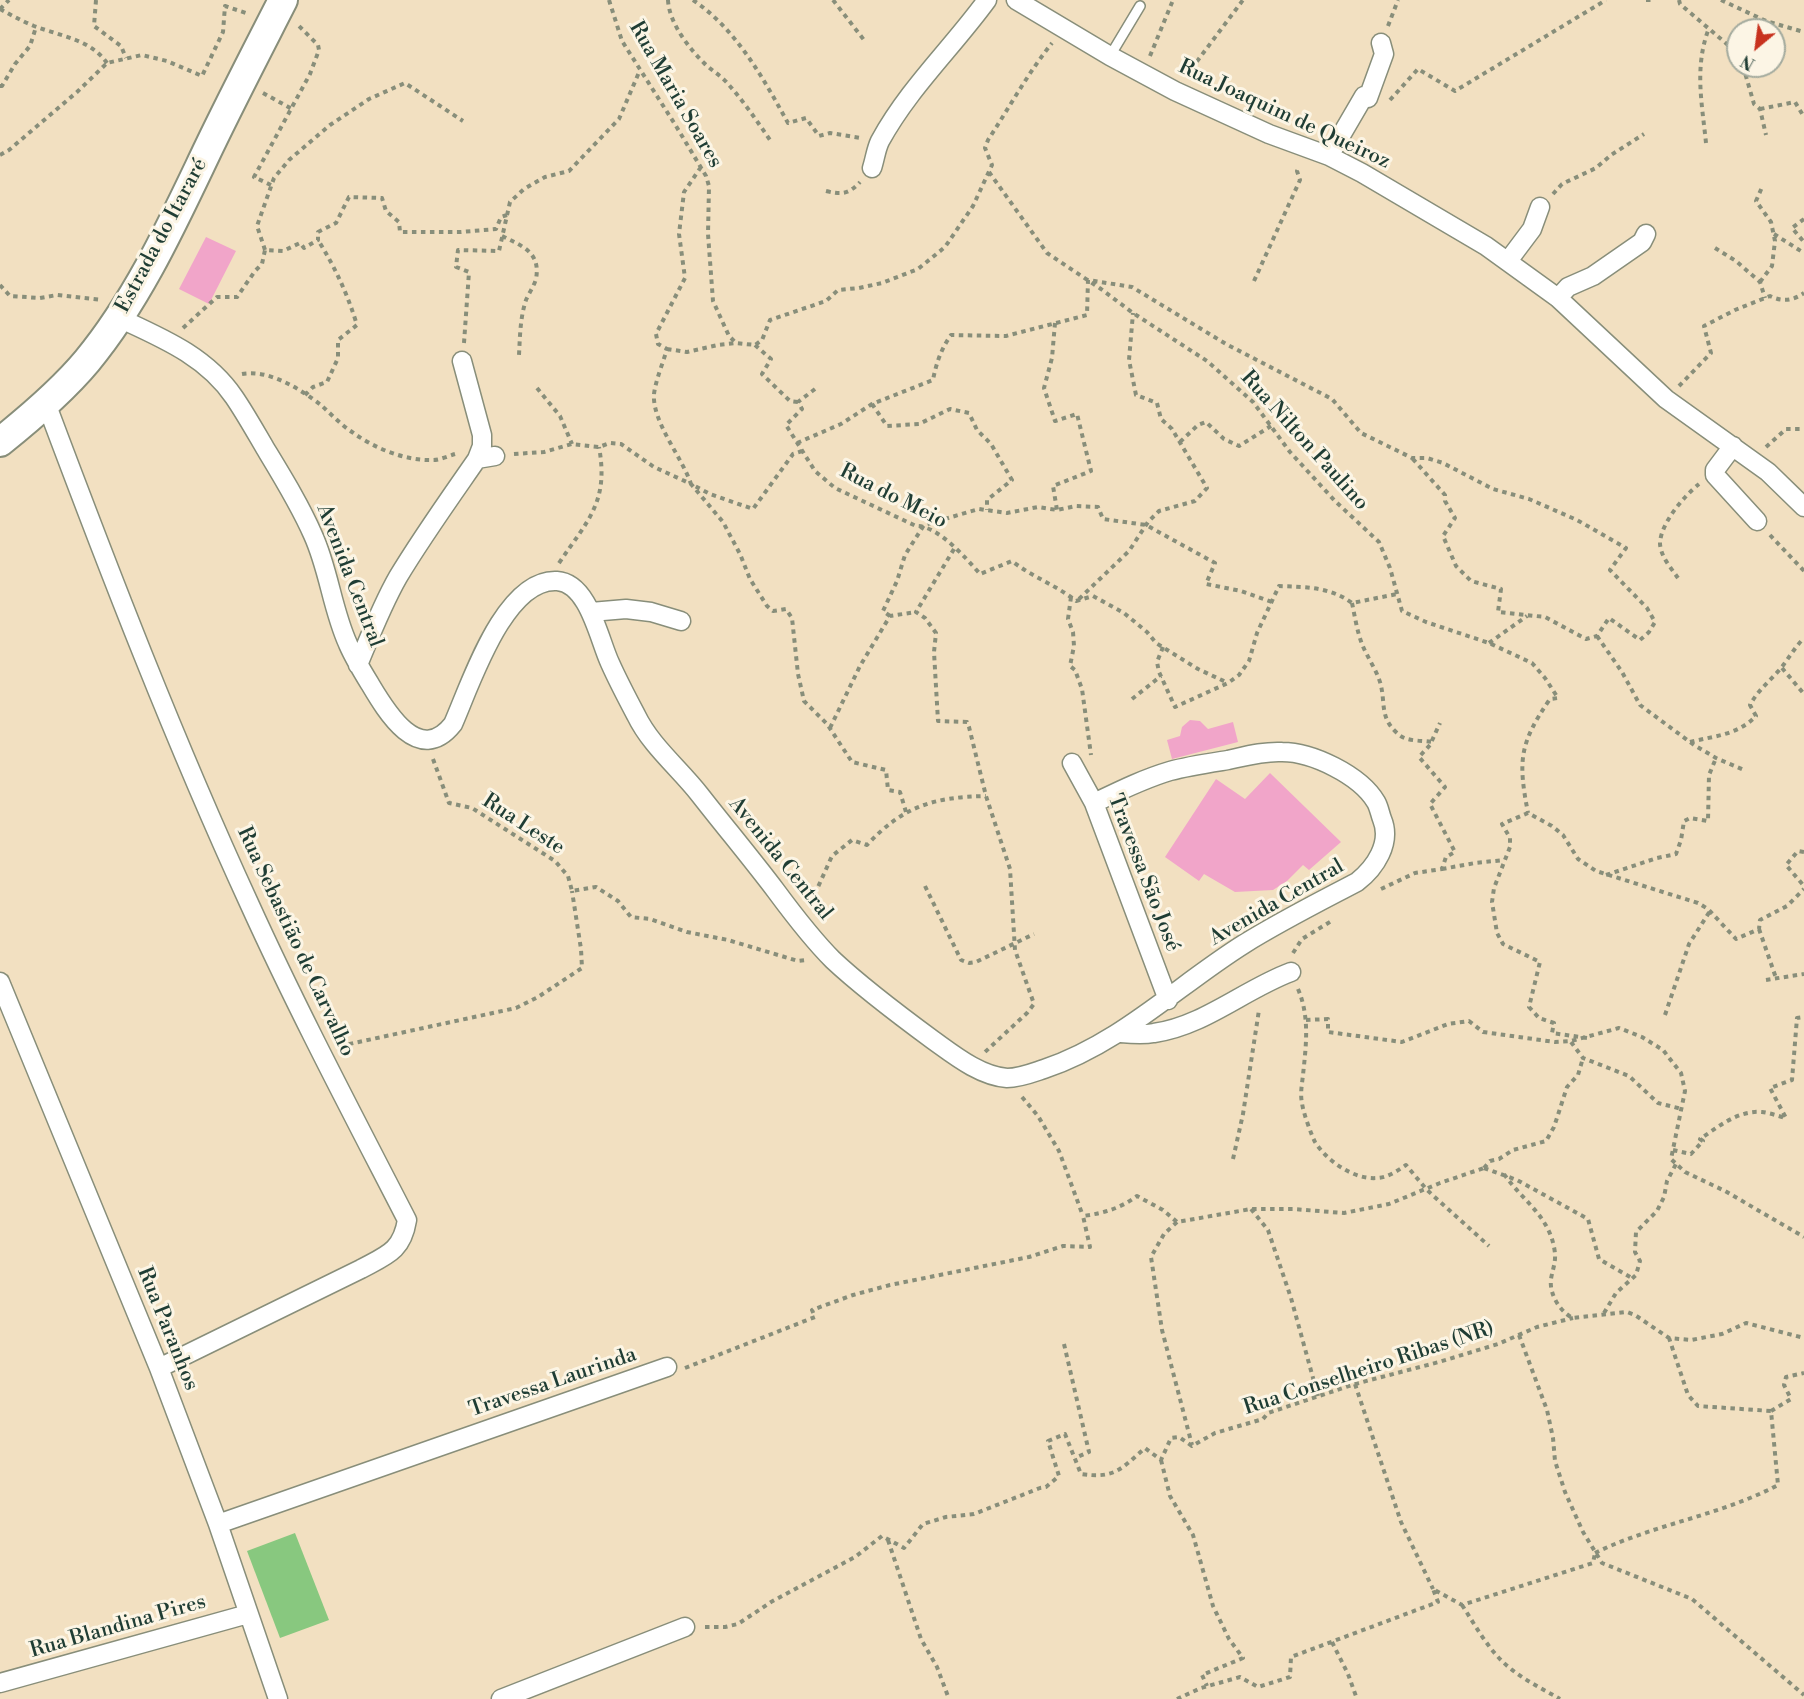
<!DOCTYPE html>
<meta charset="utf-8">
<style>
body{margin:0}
#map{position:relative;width:1804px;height:1699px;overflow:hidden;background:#f2e0c1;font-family:"Libre Bodoni",serif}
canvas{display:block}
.north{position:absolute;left:1726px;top:18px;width:60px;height:60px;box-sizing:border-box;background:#fcf5e5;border:2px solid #a4ab9e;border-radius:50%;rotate:209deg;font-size:16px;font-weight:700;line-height:24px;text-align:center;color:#1f3d34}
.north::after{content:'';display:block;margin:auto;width:21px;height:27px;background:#c8321e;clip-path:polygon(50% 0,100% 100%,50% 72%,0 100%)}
</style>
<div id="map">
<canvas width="1804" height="1699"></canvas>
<div class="north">N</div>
</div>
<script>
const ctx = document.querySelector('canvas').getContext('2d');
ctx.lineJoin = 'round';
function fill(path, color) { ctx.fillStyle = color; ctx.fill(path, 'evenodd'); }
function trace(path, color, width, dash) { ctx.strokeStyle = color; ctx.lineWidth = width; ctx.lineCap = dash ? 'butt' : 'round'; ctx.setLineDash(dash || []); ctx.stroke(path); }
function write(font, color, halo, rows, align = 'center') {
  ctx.font = font + ' "Libre Bodoni",serif'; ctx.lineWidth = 6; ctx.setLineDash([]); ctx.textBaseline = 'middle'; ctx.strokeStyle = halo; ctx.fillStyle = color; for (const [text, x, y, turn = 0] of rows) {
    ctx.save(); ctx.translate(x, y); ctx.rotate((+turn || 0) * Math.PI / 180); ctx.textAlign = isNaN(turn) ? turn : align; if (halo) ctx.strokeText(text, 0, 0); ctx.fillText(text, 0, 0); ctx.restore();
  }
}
const green = new Path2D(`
 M 295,1533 L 329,1620 L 280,1638 L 247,1551 Z`);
const building = new Path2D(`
 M 206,237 L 236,251 L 209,304 L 179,289 Z
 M 1190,720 L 1200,721 L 1208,729 L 1233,722 L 1238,742 L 1172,759 L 1167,740 L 1180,736 L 1182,727 Z
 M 1270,773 L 1341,842 L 1309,870 L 1303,865 L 1287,881 L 1273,890 L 1235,892 L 1204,874 L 1199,881 L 1165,857 L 1216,779 L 1245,799 Z`);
const path = new Path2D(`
 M 96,0 L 94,26 L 121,46 L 126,58
 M 609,0 L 622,41 L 676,126 L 706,176 L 709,186 L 708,234 L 713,301 L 729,336 L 736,343
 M 668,0 C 669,23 689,48 704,63 C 712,71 722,76 729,85 C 744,102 757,121 770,140
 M 693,0 C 737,30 763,78 788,123 L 806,118 L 819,136 L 830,133 L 861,138
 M 833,0 L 864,40
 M 1646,0 L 1651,0
 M 1679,0 L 1680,4 L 1735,51 L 1738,56
 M 1721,0 L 1766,21 L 1804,32
 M 0,9 C 11,15 22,21 34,26 C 60,36 90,39 107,63
 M 0,9 L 9,0
 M 1388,26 L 1398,0
 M 1150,56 L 1173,0
 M 1743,66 L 1754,104 L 1760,109 L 1766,135
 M 1186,76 L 1243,0
 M 0,86 L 2,86 L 15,64 L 30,46 L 36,27
 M 263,93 L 292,109
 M 1390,100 L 1418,69 L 1455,91 L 1606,0
 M 1760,109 L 1795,102 L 1804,117
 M 1706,143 C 1702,103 1694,67 1709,28
 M 0,155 L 9,150 L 77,92 L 107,63 L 142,55 L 167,61 L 202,76 L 223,32 L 225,6 L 249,14
 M 701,167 L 684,192 L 679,234 L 685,278 L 656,334 L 658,344 L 667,349 C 663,363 656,379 654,394 C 652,422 682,457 691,484 L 710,494 L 753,509 L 793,454 L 802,451
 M 989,172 L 1047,253 L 1101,289 L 1133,313 L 1207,361 L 1253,402 L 1290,452 L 1335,501 L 1379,542 L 1390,568 L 1402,611 L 1426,622 L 1489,643 L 1532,663 L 1545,678 L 1558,698 L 1550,699 C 1519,744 1518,761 1528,813
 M 271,185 L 254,177 L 310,74 L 319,50 L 318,45 L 298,25
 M 826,191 C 842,195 849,194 860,182
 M 1553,194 L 1562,184 L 1596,168 L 1611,155 L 1644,134
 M 1804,219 L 1792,228 L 1804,242
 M 1774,234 L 1804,253
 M 502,236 C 522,246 541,252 536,279 C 534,286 529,293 526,300 C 520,318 520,337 519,355
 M 1715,248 L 1736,261 L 1760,282 L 1765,298
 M 265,250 L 257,226 L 274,178 L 289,160 L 330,125 L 369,99 L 405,83 L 463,121
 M 1254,281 L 1300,180 L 1297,171 L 1299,167
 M 1760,282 L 1772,266 L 1775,241 L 1771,222 L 1756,201 L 1763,185
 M 0,285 L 10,296 L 40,298 L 57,295 L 102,300
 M 1055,323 L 1052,358 L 1044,388 L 1055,421 L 1077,414 L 1091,471 L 1053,486 L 1057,510
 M 183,328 L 217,297 L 237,297 L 255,271 L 262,264 L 265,250 L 283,251 L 300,243 L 304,248 L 318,240 L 318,232 L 336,223 L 349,197 L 382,198 L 386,211 L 399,222 L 400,232 L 460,232 L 496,229 L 501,217 L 507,215
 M 464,343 L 469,272 L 456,267 L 458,250 L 499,251 L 510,202 L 524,189 L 545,177 L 569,171 L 619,119 L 640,70
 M 755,345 L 771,359 L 762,374 L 790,401 L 798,402
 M 667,349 L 687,352 L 718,345 L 736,343 L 755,345 L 762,340 L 770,320 L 826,301 L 838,290 L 859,288 L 882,283 L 918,269 L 945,247 L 973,206 L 992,165 L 985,148 L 988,140 C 1009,108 1028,73 1052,43
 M 242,374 C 269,369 300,389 321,405 C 331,414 341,425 352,432 C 374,448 405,461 433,460 C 440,460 448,456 455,454
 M 1679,386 L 1711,353 L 1704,326 L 1735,310 L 1770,296 C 1782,302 1792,301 1804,293
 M 537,388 L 560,416 L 572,444
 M 815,389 L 798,402 L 802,409 L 786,425 L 815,471 L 835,488 L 916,526 C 937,525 966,558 980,574 L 1012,561 C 1032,577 1056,585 1076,601 L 1093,596 L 1124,613 L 1147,632 L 1156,643 L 1198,669 L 1228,683
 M 305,395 L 313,387 L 327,382 L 338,358 L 338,340 L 357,325 C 347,293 336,269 318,240
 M 872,404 L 887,426 L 919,424 L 950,409 L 969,413 L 977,430 L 991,444 L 1012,480 L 987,500 L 987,510
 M 1180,442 L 1198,425 L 1206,422 L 1224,439 L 1239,446 L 1271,426
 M 797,443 L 841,424 L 872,404 L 933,380 C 936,364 941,349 951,335 L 1006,336 L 1087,315 L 1088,280 L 1132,287 L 1226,344 L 1332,399 L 1361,433 L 1398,451 L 1412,458 L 1427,458 L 1443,463 L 1493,489 L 1529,499 L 1577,520 L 1626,548 L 1610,570 L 1647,608 L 1655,622 L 1649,632 L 1640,640 L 1609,618 L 1597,636 L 1586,639 L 1545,617 L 1498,612 L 1501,589 L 1471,581 L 1456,566 L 1443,536 L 1455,518 L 1445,501 L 1445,495 L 1412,458
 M 1766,447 L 1786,429 L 1804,429
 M 514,454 L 544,452 L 572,444 L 599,447 L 610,443 L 621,444 L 654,467 L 691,484 L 723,522 L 740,554 L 750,579 L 767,606 L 773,611 L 786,609 L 792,618 L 798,674 L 804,701 L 827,724 L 852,762 L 886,770 L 888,790 L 900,792 L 906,812
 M 1770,535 L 1804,571
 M 954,549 L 916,612 L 925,618 L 936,633 L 934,652 L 938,721 L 967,722 L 969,727 L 986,796 L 1010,869 L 1015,950 L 1034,1004 L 1027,1013 L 985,1052
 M 559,563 C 588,520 609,502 599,447
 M 1678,578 C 1671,568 1661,557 1660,544 C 1660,524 1684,496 1699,484
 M 1071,597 L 1068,619 L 1073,632 L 1074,646 L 1070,666 L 1075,670 L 1082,689 L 1091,755
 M 1079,599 L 1129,551 L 1148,522 L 1159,511 L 1195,501 L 1207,488 L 1172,429 L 1161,419 L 1157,403 L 1136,395 L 1129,360 L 1133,313
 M 1352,603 C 1355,617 1357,631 1362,644 C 1367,657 1376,669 1380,682 C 1386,702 1379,717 1397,733 C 1405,742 1420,740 1432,742
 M 890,616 L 883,611 L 897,581 L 905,555 L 924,525 L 979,509 L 1007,513 L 1038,507 L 1057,510 L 1076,506 L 1098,507 L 1103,519 L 1146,525 L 1215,563 L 1206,584 L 1241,591 L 1272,602
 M 1597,636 L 1622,672 L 1640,705 L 1694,745 L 1716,758 L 1744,770
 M 1489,643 L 1527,616
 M 1163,647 L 1157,662 L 1159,672 L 1175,707 L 1228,683 L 1239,675 L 1249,661 L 1257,633 L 1279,586 C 1306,587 1330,587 1352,603 L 1397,594
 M 1782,668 L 1804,694
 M 1132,699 L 1161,676
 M 830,728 L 860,666 L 890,616 L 916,612
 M 1690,742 C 1714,736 1738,735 1756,716 L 1750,705 C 1758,690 1770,681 1781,668 C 1789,658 1795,647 1804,638
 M 433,759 L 449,803 L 472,808 L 555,861 L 568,876 L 572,891 L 596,887 L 618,901 L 631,917 L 650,919 L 687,932 L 728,940 L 798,961 L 807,960
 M 1804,852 L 1798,851 L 1786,865 L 1804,886
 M 1442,869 L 1475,863 L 1504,860
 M 1606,875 L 1657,858 L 1676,854 L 1681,840 L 1684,821 L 1690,818 L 1708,821 L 1709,775 L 1716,758
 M 925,886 L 961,960 L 969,963 L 976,962 L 1034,934
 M 1381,889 L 1415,873 L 1442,869 L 1446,857 L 1455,852 L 1430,804 L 1445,787 L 1419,757 L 1430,745 L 1440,723
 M 805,898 L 818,887 L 832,856 L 852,840 L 867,845 C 903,806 934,797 986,796
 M 1759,929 L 1776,978
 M 1293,953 L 1302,939 L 1333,920
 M 1766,980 L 1804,974
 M 1298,989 C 1310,1017 1306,1046 1303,1075 C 1302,1084 1300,1094 1302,1103 C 1303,1112 1311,1134 1315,1142 C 1327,1161 1354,1180 1377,1178 C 1387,1178 1397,1171 1406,1165 L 1427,1190 L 1489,1246
 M 1665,1015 L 1689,944 L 1710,911
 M 1306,1020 L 1328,1019 L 1328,1032 L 1402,1042 L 1448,1024 L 1469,1021 L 1483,1032 L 1555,1042 L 1571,1041 L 1619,1028 L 1642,1037 L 1663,1050 L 1681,1073 L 1685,1091 L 1671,1159 L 1685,1172 L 1725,1191 L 1804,1237
 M 1587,1038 L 1552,1033 L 1554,1023 L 1539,1018 L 1529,1007 L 1540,962 L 1503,944 L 1497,933 L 1492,902 L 1494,888 L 1510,847 L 1510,838 L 1502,824 L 1528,813 L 1552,826 L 1563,835 L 1578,859 L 1596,871 L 1698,903 L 1708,909 L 1736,939 L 1759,929 L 1760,920 L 1787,906 L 1804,889
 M 1571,1042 L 1583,1058 L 1629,1076 L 1658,1103 L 1682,1109
 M 340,1046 L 516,1008 L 538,997 L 582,968 L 581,949 L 572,891
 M 1022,1097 L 1038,1116 L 1059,1151 L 1083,1216
 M 1673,1150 L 1691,1154 L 1703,1141 L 1700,1139 C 1718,1127 1738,1110 1762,1112 C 1770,1113 1778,1116 1786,1118 L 1770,1088 L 1792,1080 L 1797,1018 L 1804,1017
 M 1233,1159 L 1243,1114 L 1259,1010
 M 1484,1168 L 1517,1180 L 1588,1219 L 1599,1259 L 1632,1278
 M 1484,1168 L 1490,1161 L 1499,1159 L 1513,1150 L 1546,1141 L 1554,1127 L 1567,1087 L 1578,1075 L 1583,1058
 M 1504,1174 C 1521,1199 1548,1215 1554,1247 C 1557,1261 1553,1267 1551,1279 C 1549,1294 1560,1312 1573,1318 L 1627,1312 L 1635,1315 L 1669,1338 L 1691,1340 L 1722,1334 L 1746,1323 L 1804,1338
 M 1251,1209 L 1268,1230 L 1291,1298 L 1318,1396
 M 1177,1222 L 1164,1234 L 1151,1257 L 1162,1330 L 1192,1445
 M 1604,1313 L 1616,1293 L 1636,1275 L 1640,1261 L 1635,1252 L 1636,1232 L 1657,1211 L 1664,1197 L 1667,1181 L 1676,1164
 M 1519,1335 L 1547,1410 L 1553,1438 L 1555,1461 L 1565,1492 L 1583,1532 L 1602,1563 L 1692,1599 L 1804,1695
 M 1064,1344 L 1089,1452 L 1075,1458
 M 685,1368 L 815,1317 L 812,1310 L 853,1295 L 890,1285 L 1029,1257 L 1063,1246 L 1090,1247 L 1083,1216 C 1104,1213 1119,1209 1137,1196 L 1163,1210 L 1177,1222 L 1251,1209 L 1293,1209 L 1344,1213 L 1389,1204 L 1440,1183 L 1484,1168
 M 1355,1384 L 1401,1522 L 1433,1589
 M 1771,1411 L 1791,1399 L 1784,1385 L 1786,1377 L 1804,1373
 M 1161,1460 L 1170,1496 L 1193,1535 L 1213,1606 L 1229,1639 L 1243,1658 L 1202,1675 L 1207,1686
 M 888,1540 L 921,1639 L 937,1667 L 949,1699
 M 1595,1553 C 1654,1524 1719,1516 1778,1485 L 1771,1411 L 1698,1406 L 1688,1395 L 1669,1338
 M 1462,1605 C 1475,1625 1487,1647 1504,1663 C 1520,1678 1541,1688 1560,1699
 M 705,1627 L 725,1627 L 738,1624 L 771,1602 L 855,1557 L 882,1536 L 904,1548 L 923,1524 L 946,1517 L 974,1514 L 1040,1488 L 1046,1487 L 1059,1476 L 1048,1441 L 1065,1434 L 1081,1474 C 1115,1479 1121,1469 1145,1448 L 1161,1460 L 1171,1438 L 1179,1437 L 1192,1446 L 1215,1433 L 1263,1419 L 1268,1413 L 1355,1384 L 1439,1362 L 1498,1344 L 1537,1327 L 1573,1318
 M 1332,1642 L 1348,1674 L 1357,1699
 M 1177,1699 L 1201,1688 L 1240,1677 L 1258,1687 L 1290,1677 L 1291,1657 L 1438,1602 L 1433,1589 L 1462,1605 L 1593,1563 L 1595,1553`);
const lane = new Path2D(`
 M 1110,56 L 1140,6`);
const street = new Path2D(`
 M 1016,0 L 1110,56 L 1175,91 L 1269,134 L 1329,156 L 1362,173 L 1486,246 L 1558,298 L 1666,399 L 1768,472 L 1804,507
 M 1329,156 L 1364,96 L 1368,98 L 1384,54 L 1381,43
 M 872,168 C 875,159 876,149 880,141 C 909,88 952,48 987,0
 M 1508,261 L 1532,229 L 1540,207
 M 1558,298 L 1568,287 L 1593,276 L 1642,242 L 1646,234
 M 119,318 C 162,338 206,356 234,397 C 245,413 255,431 265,448 C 282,476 300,505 313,535 C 329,570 332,609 348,644 C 354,658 362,671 370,684 C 386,711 419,767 453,724 C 470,686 504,578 557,581 C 589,583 599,640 610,663 C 618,681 627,698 636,715 C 651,746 679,768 700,795 C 725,827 751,858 776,891 C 793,914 812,939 833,960 C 864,989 899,1015 933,1040 C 954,1055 980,1076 1007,1078 C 1020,1078 1032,1073 1044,1069 C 1121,1043 1177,986 1244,944 C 1281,921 1319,902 1357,882 C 1375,868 1392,843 1382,819 C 1380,814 1379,807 1376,802 C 1360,775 1312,752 1282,752 C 1264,751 1246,756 1228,760 C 1209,763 1188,766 1170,771 C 1143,779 1119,791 1094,803
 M 462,361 L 482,435 L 482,446 L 477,459
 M 46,403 C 109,571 174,740 249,903 C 298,1011 353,1115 407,1220 C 402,1251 387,1255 361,1269 L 159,1368
 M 1733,446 L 1715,470 L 1715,475 L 1757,521
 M 591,612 L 626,609 L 651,612 L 681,621
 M 358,665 C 370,636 382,605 398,577 C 422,537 450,498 477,459 L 495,456
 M 1072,763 L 1094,803 L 1168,1000
 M 0,982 L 159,1368 L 218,1524 L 278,1699
 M 1121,1033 C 1131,1034 1143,1035 1154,1033 C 1204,1026 1245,989 1291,972
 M 218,1524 L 667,1367
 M 0,1683 L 248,1614
 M 501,1699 L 685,1627`);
const primary = new Path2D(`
 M 0,442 C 30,418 62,391 87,361 C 139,298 174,220 209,147 C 233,97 258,49 283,0`);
const streetNames = [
 ["Rua Maria Soares",675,95,60],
 ["Rua Joaquim de Queiroz",1284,115,25],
 ["Estrada do Itararé",162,236,-62],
 ["Rua Nilton Paulino",1304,441,48],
 ["Rua do Meio",893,497,27],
 ["Avenida Central",349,576,69],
 ["Rua Leste",523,825,33],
 ["Avenida Central",780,859,51],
 ["Travessa São José",1143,873,69],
 ["Avenida Central",1277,903,-30],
 ["Rua Sebastião de Carvalho",295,942,65],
 ["Rua Paranhos",167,1329,68],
 ["Rua Conselheiro Ribas (NR)",1369,1369,-18],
 ["Travessa Laurinda",553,1383,-19],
 ["Rua Blandina Pires",118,1627,-16]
];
fill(green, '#88c87f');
fill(building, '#f1a5c9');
trace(lane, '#888e7a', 12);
trace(street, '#888e7a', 21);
trace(primary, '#888e7a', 32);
trace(path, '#888e7a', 4, [4.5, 4.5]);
trace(lane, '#fff', 9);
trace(street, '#fff', 18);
trace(primary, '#fff', 28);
write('21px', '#1f3d34', '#fcf5e5', streetNames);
</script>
